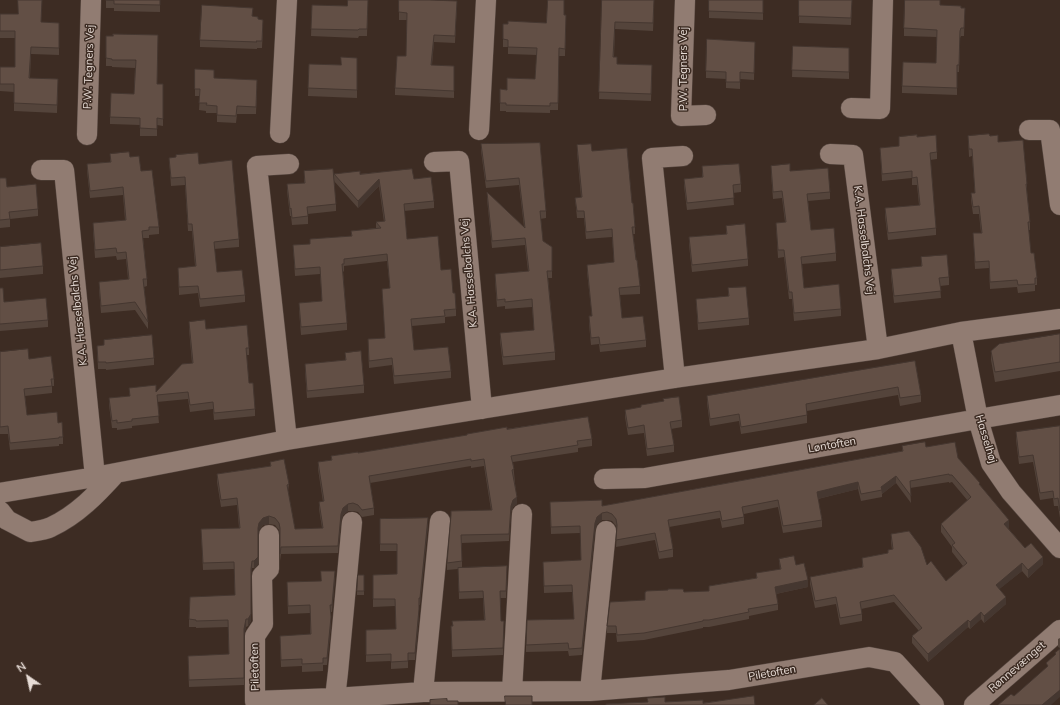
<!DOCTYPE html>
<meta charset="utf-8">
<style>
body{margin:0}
#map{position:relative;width:1060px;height:705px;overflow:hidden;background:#3d2c23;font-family:Mulish,sans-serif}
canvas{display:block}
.north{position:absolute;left:8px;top:657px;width:40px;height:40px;-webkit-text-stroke:3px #3d2c23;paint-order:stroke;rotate:326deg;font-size:11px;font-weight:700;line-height:16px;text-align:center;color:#e7dcd6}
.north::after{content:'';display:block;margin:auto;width:14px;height:18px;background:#e7dcd6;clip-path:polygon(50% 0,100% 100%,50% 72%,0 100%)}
</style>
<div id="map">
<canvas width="1060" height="705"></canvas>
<div class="north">N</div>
</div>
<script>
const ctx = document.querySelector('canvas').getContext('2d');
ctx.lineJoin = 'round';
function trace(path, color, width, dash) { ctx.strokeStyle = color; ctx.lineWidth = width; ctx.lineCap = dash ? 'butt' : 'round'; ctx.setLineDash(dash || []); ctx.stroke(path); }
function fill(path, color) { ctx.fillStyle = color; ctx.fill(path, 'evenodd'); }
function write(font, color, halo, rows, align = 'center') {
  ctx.font = font + ' Mulish,sans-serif'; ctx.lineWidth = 3; ctx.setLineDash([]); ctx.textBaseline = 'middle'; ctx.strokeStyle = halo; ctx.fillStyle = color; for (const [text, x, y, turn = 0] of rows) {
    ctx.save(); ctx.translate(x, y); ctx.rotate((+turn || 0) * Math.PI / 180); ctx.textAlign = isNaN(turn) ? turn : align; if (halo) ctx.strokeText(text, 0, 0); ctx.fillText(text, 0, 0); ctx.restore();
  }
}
const minor = new Path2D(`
 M 685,0 L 681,116 L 706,115
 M 851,108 L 880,109 L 883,0
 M 479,130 L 486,0
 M 1029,130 L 1050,130 L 1060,205
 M 280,133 L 287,0
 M 87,135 L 91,0
 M 830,154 L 853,155 L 878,349
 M 434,162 L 459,161 L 482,409
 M 41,170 L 64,170 L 95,477
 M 961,332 L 978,419 L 991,463 L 1011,492 L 1060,548
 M 675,378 L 652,158 L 683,156
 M 287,440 L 257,166 L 289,164
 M 604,479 L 645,478 L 978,419 L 1060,405
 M 0,493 L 95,477 L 287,440 L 675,378 L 878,349 L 961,332 L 1060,319
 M 0,511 L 7,520 L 30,532 C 37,531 45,530 51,527 C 77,515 97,494 116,473
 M 269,535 L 269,569 L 262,576 L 263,624 L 255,636 L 255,701 L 335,698 L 423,692 L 590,691 L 729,680 L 869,657 L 895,662 L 934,705
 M 512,691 L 522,514
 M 590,691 L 606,531
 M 423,692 L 440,521
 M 335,705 L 335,698 L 338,672 L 352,522
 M 974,705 L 1060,630`);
const wall = new Path2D(`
 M 106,0 L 160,0 L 160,12 L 114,11 L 114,8 L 106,8 Z
 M 368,0 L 367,36 L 359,36 L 358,38 L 311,36 L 312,5 L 347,6 Z
 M 602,0 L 654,7 L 653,31 L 615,29 L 614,57 L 617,64 L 652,73 L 651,101 L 599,99 Z
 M 709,0 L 763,0 L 763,20 L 709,18 Z
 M 799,0 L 852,0 L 851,25 L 799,23 Z
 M 457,1 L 455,43 L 434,42 L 432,65 L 454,66 L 454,98 L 395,95 L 395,88 L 406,56 L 407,20 L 399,20 L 399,12 Z
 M 940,5 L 961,8 L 965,8 L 964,36 L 961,36 L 960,38 L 959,72 L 957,72 L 957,95 L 902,93 L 902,86 L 936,63 L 937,37 L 904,36 L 904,28 Z
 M 0,14 L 41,22 L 59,23 L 59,55 L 31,54 L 30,78 L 58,79 L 57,113 L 14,111 L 14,92 L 0,91 L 0,67 L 15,67 L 15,38 L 0,38 Z
 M 564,15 L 566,15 L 565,56 L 559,56 L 558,110 L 550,110 L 550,113 L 506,112 L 506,111 L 500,111 L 500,89 L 507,90 L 535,79 L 537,55 L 508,54 L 508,47 L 503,47 L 503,39 L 546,23 Z
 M 252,16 L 258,19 L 263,27 L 262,48 L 257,48 L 257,49 L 200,47 L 200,40 Z
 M 106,36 L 113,36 L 157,84 L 163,84 L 163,126 L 157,125 L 157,136 L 140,136 L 140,125 L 110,124 L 110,117 L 134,94 L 135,68 L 112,67 L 112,66 L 106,66 Z
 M 755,42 L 754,80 L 740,79 L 740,89 L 726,88 L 726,79 L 706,78 L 706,71 Z
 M 793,46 L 849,48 L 849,79 L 792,77 Z
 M 357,58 L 357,98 L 308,96 L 309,64 L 341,65 Z
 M 195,69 L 214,78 L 257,87 L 256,114 L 237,114 L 236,123 L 217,122 L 217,113 L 206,113 L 206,111 L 199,110 L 200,96 L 195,96 Z
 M 968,136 L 990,136 L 998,142 L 1027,184 L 1027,191 L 1030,222 L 1030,230 L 1028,230 L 1031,253 L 1037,278 L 1037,285 L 1035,285 L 1035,291 L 1018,293 L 1017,287 L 990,289 L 989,268 L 975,269 L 973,233 L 981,233 L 979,214 L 973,214 L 971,200 L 971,193 L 975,193 L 972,156 L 969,157 Z
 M 899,137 L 917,137 L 937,152 L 937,159 L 930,160 L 936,228 L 936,235 L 888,240 L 885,216 L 885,208 L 919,205 L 917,185 L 912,185 L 912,178 L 882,181 L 880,148 L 899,146 Z
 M 540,143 L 546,211 L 546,218 L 540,219 L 543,241 L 552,247 L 552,278 L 548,278 L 555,352 L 555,360 L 503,365 L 500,341 L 500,333 L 534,330 L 532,307 L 505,309 L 505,306 L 497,307 L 495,281 L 495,274 L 528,271 L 525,245 L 492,248 L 487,199 L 487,192 L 524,227 L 519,185 L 486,188 L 481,151 L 481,144 Z
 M 577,145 L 592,151 L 632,203 L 635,227 L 635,234 L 633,234 L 640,286 L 640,294 L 620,295 L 622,318 L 646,340 L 646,347 L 600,352 L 599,344 L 591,345 L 589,324 L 589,316 L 592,316 L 587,272 L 587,265 L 614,262 L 612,237 L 586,239 L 584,218 L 577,218 L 575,198 L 581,197 L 577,152 Z
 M 110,154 L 130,157 L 141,171 L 159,227 L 159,234 L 149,235 L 149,238 L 143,238 L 147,279 L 147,286 L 144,287 L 148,322 L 148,329 L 135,310 L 101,313 L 99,289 L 99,282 L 128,279 L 126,259 L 117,260 L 116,256 L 95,258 L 93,231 L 93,223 L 125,220 L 123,195 L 90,198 L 87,171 L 87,164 L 110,162 Z
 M 169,158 L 199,164 L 239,239 L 239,247 L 214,249 L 217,272 L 245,295 L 245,302 L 200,307 L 198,293 L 179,295 L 178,268 L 195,266 L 192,231 L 188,231 L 185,185 L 171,186 Z
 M 702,166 L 741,184 L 741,192 L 733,193 L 734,205 L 687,210 L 684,186 L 684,179 L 702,177 Z
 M 771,166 L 790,171 L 830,192 L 830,199 L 808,201 L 811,230 L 836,253 L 836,261 L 802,264 L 804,288 L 841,309 L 841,316 L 794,321 L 792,299 L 789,299 L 784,257 L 778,258 L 776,223 L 785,222 L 782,198 L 773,199 L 771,173 Z
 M 304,171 L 336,204 L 336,211 L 308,214 L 308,224 L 292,225 L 291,216 L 290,216 L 287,191 L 287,184 L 304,183 Z
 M 334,174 L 360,174 L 414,179 L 434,201 L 434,208 L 404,211 L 407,239 L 441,270 L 453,293 L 456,309 L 456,316 L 445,317 L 445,323 L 412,326 L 414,350 L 451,371 L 451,378 L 394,384 L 392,365 L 369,368 L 368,346 L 385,338 L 382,289 L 390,288 L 387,261 L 344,266 L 344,271 L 343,272 L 347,323 L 347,330 L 301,335 L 299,310 L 299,303 L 322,301 L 320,274 L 295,276 L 293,245 L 310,244 L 310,239 L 351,236 L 351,231 L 376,228 L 376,222 L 384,222 L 379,186 L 358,208 L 334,181 Z
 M 0,178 L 7,187 L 38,209 L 38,216 L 10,219 L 10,227 L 0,228 Z
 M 726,226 L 748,259 L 748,266 L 692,272 L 689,245 L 689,237 L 726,234 Z
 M 0,247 L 43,266 L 43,274 L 0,278 Z
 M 921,257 L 949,277 L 949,285 L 940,286 L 941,298 L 894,303 L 891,276 L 891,269 L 921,266 Z
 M 0,288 L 4,302 L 48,320 L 48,327 L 0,331 Z
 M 728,288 L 749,318 L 749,325 L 698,330 L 696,299 L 728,296 Z
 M 189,322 L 249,348 L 249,355 L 246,355 L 249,383 L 255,409 L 255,416 L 214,420 L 213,409 L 190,412 L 188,399 L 157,402 L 159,423 L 132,426 L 132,428 L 117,430 L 117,428 L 112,428 L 109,405 L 109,398 L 130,396 L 129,388 L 156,392 L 192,363 L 189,329 Z
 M 1060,334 L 1060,371 L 995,382 L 991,360 L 991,351 Z
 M 104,340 L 154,358 L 154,365 L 106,370 L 106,369 L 98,369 L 97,346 L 104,345 Z
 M 0,352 L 29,359 L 54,379 L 54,386 L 52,386 L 52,393 L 25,396 L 27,415 L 58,423 L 63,437 L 63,444 L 59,444 L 59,446 L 10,450 L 8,434 L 0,434 Z
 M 345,353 L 364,385 L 364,393 L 307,398 L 305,371 L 305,364 L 345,360 Z
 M 915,361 L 921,395 L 921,402 L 900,406 L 898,395 L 807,411 L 807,423 L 741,434 L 739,421 L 710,426 L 707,403 L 707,396 Z
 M 625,410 L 682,420 L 682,427 L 671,429 L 674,445 L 674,452 L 647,456 L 644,433 L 628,435 L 625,417 Z
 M 1060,426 L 1060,518 L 1058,506 L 1054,506 L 1053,498 L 1040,500 L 1033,462 L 1019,464 L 1016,440 L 1016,432 Z
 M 507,429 L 592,439 L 592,446 L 578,448 L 578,452 L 513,462 L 517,504 L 513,507 L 511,513 L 509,541 L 462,543 L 462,568 L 507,573 L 506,598 L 500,598 L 501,621 L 504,629 L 503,655 L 452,657 L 451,626 L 484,620 L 483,598 L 459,599 L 458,569 L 447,570 L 447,563 L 451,519 L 451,511 L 491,510 L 484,466 L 471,468 L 471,466 L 370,483 L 374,508 L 374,515 L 362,517 L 358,512 L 353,511 L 348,511 L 343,515 L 341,521 L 338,553 L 281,554 L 280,561 L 280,535 L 279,530 L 275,525 L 269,524 L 263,525 L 259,530 L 258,535 L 258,564 L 254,568 L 252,568 L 251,575 L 251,621 L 248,626 L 246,627 L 244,636 L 244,685 L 189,687 L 188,663 L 229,654 L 228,627 L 196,628 L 196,627 L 189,627 L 189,619 L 235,595 L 234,569 L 203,570 L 201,529 L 239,528 L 237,505 L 221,507 L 217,482 L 217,474 L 270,466 L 270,462 L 289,484 L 288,491 L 295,529 L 322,528 L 319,509 L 319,502 L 323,502 L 318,469 L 318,462 L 331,460 L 331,456 L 358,453 Z
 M 902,446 L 926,447 L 958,458 L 980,486 L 1009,527 L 1008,528 L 1025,548 L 1043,564 L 1028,578 L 1022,571 L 999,589 L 1006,604 L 984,623 L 981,619 L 970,629 L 968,627 L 928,662 L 912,643 L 912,636 L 919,631 L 894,602 L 861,609 L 862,614 L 862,621 L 840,625 L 836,604 L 815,608 L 810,584 L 810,577 L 862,567 L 862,558 L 888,553 L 888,550 L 892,550 L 891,542 L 891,534 L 946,581 L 963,566 L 952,552 L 952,547 L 941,532 L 941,524 L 968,501 L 952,482 L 949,483 L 949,482 L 910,488 L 911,503 L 896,483 L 882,494 L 882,497 L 861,501 L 858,489 L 818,499 L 822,520 L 822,527 L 783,533 L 778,507 L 744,514 L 744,524 L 722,528 L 720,518 L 669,527 L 673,549 L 673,557 L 659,559 L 655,540 L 616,547 L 617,530 L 616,526 L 612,521 L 607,520 L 602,520 L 597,524 L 595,530 L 582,655 L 569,656 L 568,651 L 526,652 L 526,645 L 574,619 L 572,592 L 544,593 L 543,562 L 581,560 L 580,533 L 551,534 L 550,502 L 602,506 L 902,451 Z
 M 380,519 L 428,525 L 420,605 L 419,605 L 419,616 L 415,660 L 408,660 L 408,668 L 391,669 L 391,661 L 366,662 L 366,630 L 396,629 L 395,606 L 373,607 L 373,575 L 397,574 L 397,551 L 380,551 Z
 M 779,559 L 796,565 L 808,587 L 776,594 L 778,604 L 778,610 L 749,616 L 749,619 L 709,627 L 703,627 L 703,628 L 644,640 L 617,642 L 616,633 L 607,633 L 607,626 L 645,600 L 684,592 L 709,591 L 709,586 L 756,578 L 756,573 L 780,570 Z
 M 364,575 L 364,595 L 357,595 L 357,591 Z
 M 335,578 L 332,612 L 331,612 L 331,625 L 327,665 L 323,665 L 323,671 L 302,672 L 302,666 L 281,667 L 280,643 L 310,634 L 310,613 L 288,614 L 287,582 L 321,581 Z
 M 1060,638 L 1060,648 L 1058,647 L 1058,639 Z`);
const shadedWall = new Path2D(`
 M 434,35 L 434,42 L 431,72 L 431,65 Z
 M 379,179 L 379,186 L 358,208 L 358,201 Z
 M 896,476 L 896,483 L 882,494 L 881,487 Z
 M 858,482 L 858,489 L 817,499 L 817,492 Z
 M 517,497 L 517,504 L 513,507 L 511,513 L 509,541 L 511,506 L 513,500 Z
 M 348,504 L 348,511 L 343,515 L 341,521 L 338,553 L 338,546 L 341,514 L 343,508 Z
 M 602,513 L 602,520 L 597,524 L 595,530 L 582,655 L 582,648 L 595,523 L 597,517 Z
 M 269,516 L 269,524 L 263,525 L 259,530 L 258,535 L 258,528 L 259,523 L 263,518 Z
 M 428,518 L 428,525 L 420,605 L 420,598 Z
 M 1009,520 L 1009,527 L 1004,531 L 1004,524 Z
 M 258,557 L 258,564 L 254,568 L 254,561 Z
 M 1043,557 L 1043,564 L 1028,578 L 1028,570 Z
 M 252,561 L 252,568 L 251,576 L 251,569 Z
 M 1022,563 L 1022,571 L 996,592 L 996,585 Z
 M 335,571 L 335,578 L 332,612 L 332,605 Z
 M 808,580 L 808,587 L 775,594 L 775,587 Z
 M 1006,597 L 1006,604 L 984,623 L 984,616 Z
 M 419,609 L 419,616 L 415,660 L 415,653 Z
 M 981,612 L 981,619 L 970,629 L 970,622 Z
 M 251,614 L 251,621 L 248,626 L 248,619 Z
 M 331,617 L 331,625 L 327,665 L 327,658 Z
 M 246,619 L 246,627 L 244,636 L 244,629 Z
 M 968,620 L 968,627 L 928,662 L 928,654 Z
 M 1060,690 L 1060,697 L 1051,705 L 1042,705 Z`);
const building = new Path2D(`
 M 18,0 L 42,0 L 41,22 L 59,23 L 59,48 L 31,47 L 29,78 L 58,79 L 57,105 L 14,103 L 14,84 L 0,84 L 0,67 L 15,67 L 15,31 L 0,31 L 0,14 L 18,14 Z
 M 106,0 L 160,0 L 160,5 L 114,4 L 114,1 Z
 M 348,0 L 368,0 L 367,29 L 359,29 L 358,30 L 311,29 L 312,5 L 347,6 Z
 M 399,0 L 430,0 L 457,1 L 455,36 L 434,35 L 431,65 L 454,66 L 454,91 L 395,88 L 397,56 L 406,56 L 407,13 L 399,12 Z
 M 548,0 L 564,0 L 564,15 L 566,15 L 565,49 L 559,48 L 558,103 L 550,103 L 550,106 L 506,105 L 506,103 L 500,103 L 500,89 L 507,90 L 507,78 L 535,79 L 537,48 L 508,47 L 508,40 L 503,39 L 503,24 L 508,24 L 508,21 L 546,23 Z
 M 602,0 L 654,0 L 653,23 L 615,22 L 613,57 L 617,57 L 617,64 L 652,65 L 651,94 L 599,92 Z
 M 709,0 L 763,0 L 763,13 L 709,11 Z
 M 799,0 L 852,0 L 851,18 L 799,16 Z
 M 905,0 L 940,0 L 940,5 L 961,6 L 961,8 L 965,8 L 964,28 L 961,28 L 960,31 L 959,65 L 957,65 L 957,88 L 902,86 L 903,62 L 936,63 L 937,30 L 904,28 Z
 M 202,5 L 253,8 L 252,16 L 258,17 L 258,19 L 263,20 L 262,41 L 256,41 L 257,42 L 200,40 Z
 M 113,34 L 158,35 L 157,84 L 163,84 L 163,119 L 157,118 L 157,129 L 140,128 L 140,118 L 110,117 L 111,93 L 134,94 L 136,60 L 112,60 L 112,59 L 106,58 L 106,36 L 113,36 Z
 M 707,39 L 755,42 L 754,73 L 740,72 L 740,82 L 726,82 L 726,72 L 706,71 Z
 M 793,46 L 849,48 L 849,72 L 792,70 Z
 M 341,57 L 357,58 L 357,90 L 308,88 L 309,64 L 341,65 Z
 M 195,69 L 214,70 L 214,78 L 257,80 L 256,107 L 237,106 L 236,116 L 217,115 L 217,106 L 206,105 L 207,103 L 199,103 L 200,89 L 195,89 Z
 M 989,134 L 990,136 L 998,135 L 998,142 L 1023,140 L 1027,184 L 1026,184 L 1030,222 L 1028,222 L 1031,253 L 1034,253 L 1037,278 L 1035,278 L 1035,284 L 1018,285 L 1017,280 L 990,282 L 989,261 L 975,262 L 973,233 L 982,233 L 979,206 L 973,207 L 971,193 L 975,193 L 972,149 L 969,149 L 968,136 Z
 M 917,135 L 917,137 L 936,135 L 937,152 L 930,153 L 936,228 L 888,233 L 885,208 L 920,205 L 917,177 L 912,178 L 912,171 L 882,174 L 880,148 L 899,146 L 899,137 Z
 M 540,143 L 546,211 L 540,211 L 543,241 L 552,247 L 552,271 L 547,271 L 555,352 L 503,357 L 500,333 L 534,330 L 532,299 L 505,302 L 505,299 L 497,300 L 495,274 L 529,271 L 525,238 L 492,241 L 487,192 L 525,228 L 519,178 L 486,181 L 481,144 Z
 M 591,144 L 592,151 L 627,148 L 632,203 L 633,203 L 635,227 L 632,227 L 636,260 L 637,260 L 640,286 L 619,288 L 622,318 L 643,316 L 646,340 L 600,345 L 599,337 L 591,338 L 589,316 L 592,316 L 587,265 L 614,262 L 612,229 L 586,232 L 584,211 L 577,211 L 575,198 L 582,197 L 577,145 Z
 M 129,152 L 130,157 L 139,156 L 141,171 L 152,170 L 159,227 L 149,227 L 149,230 L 142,231 L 147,279 L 143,279 L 148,322 L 135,302 L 101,306 L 99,282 L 129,279 L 126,252 L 117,253 L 116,248 L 95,250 L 93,223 L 126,220 L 123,187 L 90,191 L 87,164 L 111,162 L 110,154 Z
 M 198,153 L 199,164 L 232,160 L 239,239 L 214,242 L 217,272 L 242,270 L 245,295 L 200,299 L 198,286 L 179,287 L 178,268 L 196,266 L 192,224 L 188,224 L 185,177 L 171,178 L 169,158 L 176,157 L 176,155 Z
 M 739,164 L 741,184 L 733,185 L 734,198 L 687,203 L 684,179 L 703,177 L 702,166 L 718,165 Z
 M 790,164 L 790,171 L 828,168 L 830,192 L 807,194 L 811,230 L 834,228 L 836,253 L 801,257 L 804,288 L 839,284 L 841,309 L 794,313 L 792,292 L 789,292 L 784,250 L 778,250 L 776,223 L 786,222 L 782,191 L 773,192 L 771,166 Z
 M 333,169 L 336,204 L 307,207 L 308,216 L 292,218 L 291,208 L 290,209 L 287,184 L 305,183 L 304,171 Z
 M 412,169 L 414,179 L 431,177 L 434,201 L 404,204 L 407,239 L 438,236 L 441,270 L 451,269 L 453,293 L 455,293 L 456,309 L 444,310 L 445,316 L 411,319 L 414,350 L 448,347 L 451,371 L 394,376 L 392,358 L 369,361 L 368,339 L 385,338 L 382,289 L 390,288 L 387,254 L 344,259 L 344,264 L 342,264 L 347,323 L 301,327 L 299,303 L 322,301 L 320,267 L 295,269 L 293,245 L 310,244 L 310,239 L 352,236 L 351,231 L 381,228 L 376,222 L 385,221 L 379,179 L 358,201 L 334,174 L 360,171 L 360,174 Z
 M 0,178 L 6,178 L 7,187 L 36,184 L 38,209 L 9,212 L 10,219 L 0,220 Z
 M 745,224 L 748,259 L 692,265 L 689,237 L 727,234 L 726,226 Z
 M 41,243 L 43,266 L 0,270 L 0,247 Z
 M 947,255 L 949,277 L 939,278 L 941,291 L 894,296 L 891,269 L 922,266 L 921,257 Z
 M 746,287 L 749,318 L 698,323 L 696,299 L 729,296 L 728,288 Z
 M 0,288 L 3,288 L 4,302 L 46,298 L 48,320 L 0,324 Z
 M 205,320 L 206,329 L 247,325 L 249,348 L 246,348 L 249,383 L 253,383 L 255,409 L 214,413 L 213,402 L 190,405 L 188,392 L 157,395 L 159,416 L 132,419 L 132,421 L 117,423 L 117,420 L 112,421 L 109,398 L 130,396 L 129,388 L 156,385 L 156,392 L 182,364 L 193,363 L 189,322 Z
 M 1060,334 L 1060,362 L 995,372 L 991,351 L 999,344 Z
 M 152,335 L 154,358 L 106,363 L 106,362 L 98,362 L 97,346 L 104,345 L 104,340 Z
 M 28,349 L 29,359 L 51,356 L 54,379 L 51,379 L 52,386 L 24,389 L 27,415 L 57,412 L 58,423 L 62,422 L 63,437 L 59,437 L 59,438 L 10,443 L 8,426 L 0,427 L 0,352 Z
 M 361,351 L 364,385 L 307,391 L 305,364 L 346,360 L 345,353 Z
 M 915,361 L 921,395 L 900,398 L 898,387 L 806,404 L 807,415 L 741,427 L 739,414 L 710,419 L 707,396 Z
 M 679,397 L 682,420 L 670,422 L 674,445 L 647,449 L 644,425 L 628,428 L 625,410 L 641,407 L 641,405 L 664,401 L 663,399 Z
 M 588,417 L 592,439 L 577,441 L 578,445 L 511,456 L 514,469 L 512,470 L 517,497 L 513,500 L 511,506 L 509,534 L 461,535 L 462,561 L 447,563 L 451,515 L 451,511 L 492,510 L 484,459 L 471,461 L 471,459 L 369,476 L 374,508 L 362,510 L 358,505 L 353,503 L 348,504 L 343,508 L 341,514 L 338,546 L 281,547 L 280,554 L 280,528 L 279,523 L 275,518 L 269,516 L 263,518 L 259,523 L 258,528 L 258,557 L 254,561 L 252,561 L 251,569 L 251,614 L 248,619 L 246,619 L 244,629 L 244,678 L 189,680 L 188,656 L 229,654 L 228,620 L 196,621 L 196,620 L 189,619 L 190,597 L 235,595 L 234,562 L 203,563 L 201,529 L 240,528 L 237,498 L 221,500 L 217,474 L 271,466 L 270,462 L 284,459 L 289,484 L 287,485 L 295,529 L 323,528 L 319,502 L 324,501 L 318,462 L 332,460 L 331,456 L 358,452 L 358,453 L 467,435 L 467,434 L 507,427 L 507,429 Z
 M 1060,426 L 1060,511 L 1058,498 L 1054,499 L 1053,491 L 1040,493 L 1033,455 L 1019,457 L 1016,432 Z
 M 925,442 L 926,447 L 955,442 L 958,458 L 980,483 L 979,484 L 1009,520 L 1004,524 L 1025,548 L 1031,543 L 1043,557 L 1028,570 L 1022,563 L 996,585 L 1006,597 L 984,616 L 981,612 L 970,622 L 968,620 L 928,654 L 912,636 L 922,628 L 894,595 L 860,602 L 862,614 L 840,618 L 836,597 L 815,601 L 810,577 L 863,567 L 862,558 L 888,553 L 888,550 L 893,549 L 891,534 L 909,531 L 921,547 L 927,565 L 931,561 L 946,581 L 967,563 L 952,545 L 955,543 L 941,524 L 971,497 L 952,475 L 949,475 L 949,474 L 910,481 L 911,496 L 896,476 L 881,487 L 882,490 L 861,494 L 858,482 L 817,492 L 822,520 L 783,526 L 778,500 L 742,507 L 744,517 L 722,521 L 720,511 L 668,520 L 673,549 L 659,552 L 655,533 L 616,540 L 617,525 L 616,519 L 612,514 L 607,512 L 602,513 L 597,517 L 595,523 L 582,648 L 569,649 L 568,643 L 526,645 L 527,620 L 574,619 L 572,585 L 544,586 L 543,562 L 581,560 L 580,526 L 551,527 L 550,502 L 602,500 L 602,506 L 903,451 L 902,446 Z
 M 428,518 L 420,598 L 419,598 L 419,609 L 415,653 L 408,653 L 408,661 L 391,662 L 391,654 L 366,655 L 366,630 L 396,629 L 395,599 L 373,599 L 373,575 L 397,574 L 397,544 L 380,544 L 380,519 Z
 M 794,556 L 796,565 L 804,563 L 808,580 L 775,587 L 778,604 L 748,609 L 749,612 L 709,620 L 703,620 L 703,621 L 644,633 L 617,635 L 616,626 L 607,626 L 610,602 L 645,600 L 645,592 L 646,592 L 646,591 L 668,590 L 668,589 L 683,589 L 684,592 L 709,591 L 709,586 L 757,578 L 756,573 L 781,569 L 779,559 Z
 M 507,566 L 506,591 L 500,591 L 501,621 L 504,621 L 503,648 L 452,650 L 451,626 L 453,626 L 452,621 L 485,620 L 483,591 L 459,592 L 458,568 Z
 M 321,571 L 335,571 L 332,605 L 330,605 L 331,617 L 327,658 L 323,658 L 323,663 L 302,664 L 302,659 L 281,660 L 280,636 L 311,634 L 310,605 L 288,606 L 287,582 L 321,581 Z
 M 358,575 L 364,575 L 364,591 L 357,591 Z
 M 1060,649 L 1060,690 L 1042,705 L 998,705 L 1011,694 L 1014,696 L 1048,666 L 1046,663 L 1056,654 L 1055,653 Z
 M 505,696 L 532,696 L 532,705 L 506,705 Z
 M 754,696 L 755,705 L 606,705 L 606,704 L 648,702 L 647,698 L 665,697 L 665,702 L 703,700 L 703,703 Z
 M 822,698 L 828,705 L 814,705 Z
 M 447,699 L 447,701 L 458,701 L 458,705 L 430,705 L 430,700 Z`);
const streetNames = [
 ["P.W. Tegners Vej",89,67,-88],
 ["P.W. Tegners Vej",684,69,-90],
 ["K.A. Hasselbalchs Vej",864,240,83],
 ["K.A. Hasselbalchs Vej",469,273,-95],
 ["K.A. Hasselbalchs Vej",78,311,-96],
 ["Hasselhøj",986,439,73],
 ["Løntoften",832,445,-10],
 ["Piletoften",255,667,-91],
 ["Rønnevænget",1017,667,-41],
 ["Piletoften",772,673,-10]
];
trace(minor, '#574841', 21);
trace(minor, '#917c72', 20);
fill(wall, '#54443b');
fill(shadedWall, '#453730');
fill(building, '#624f45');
trace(building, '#453730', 1);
write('11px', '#e7dcd6', '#3d2c23', streetNames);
</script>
